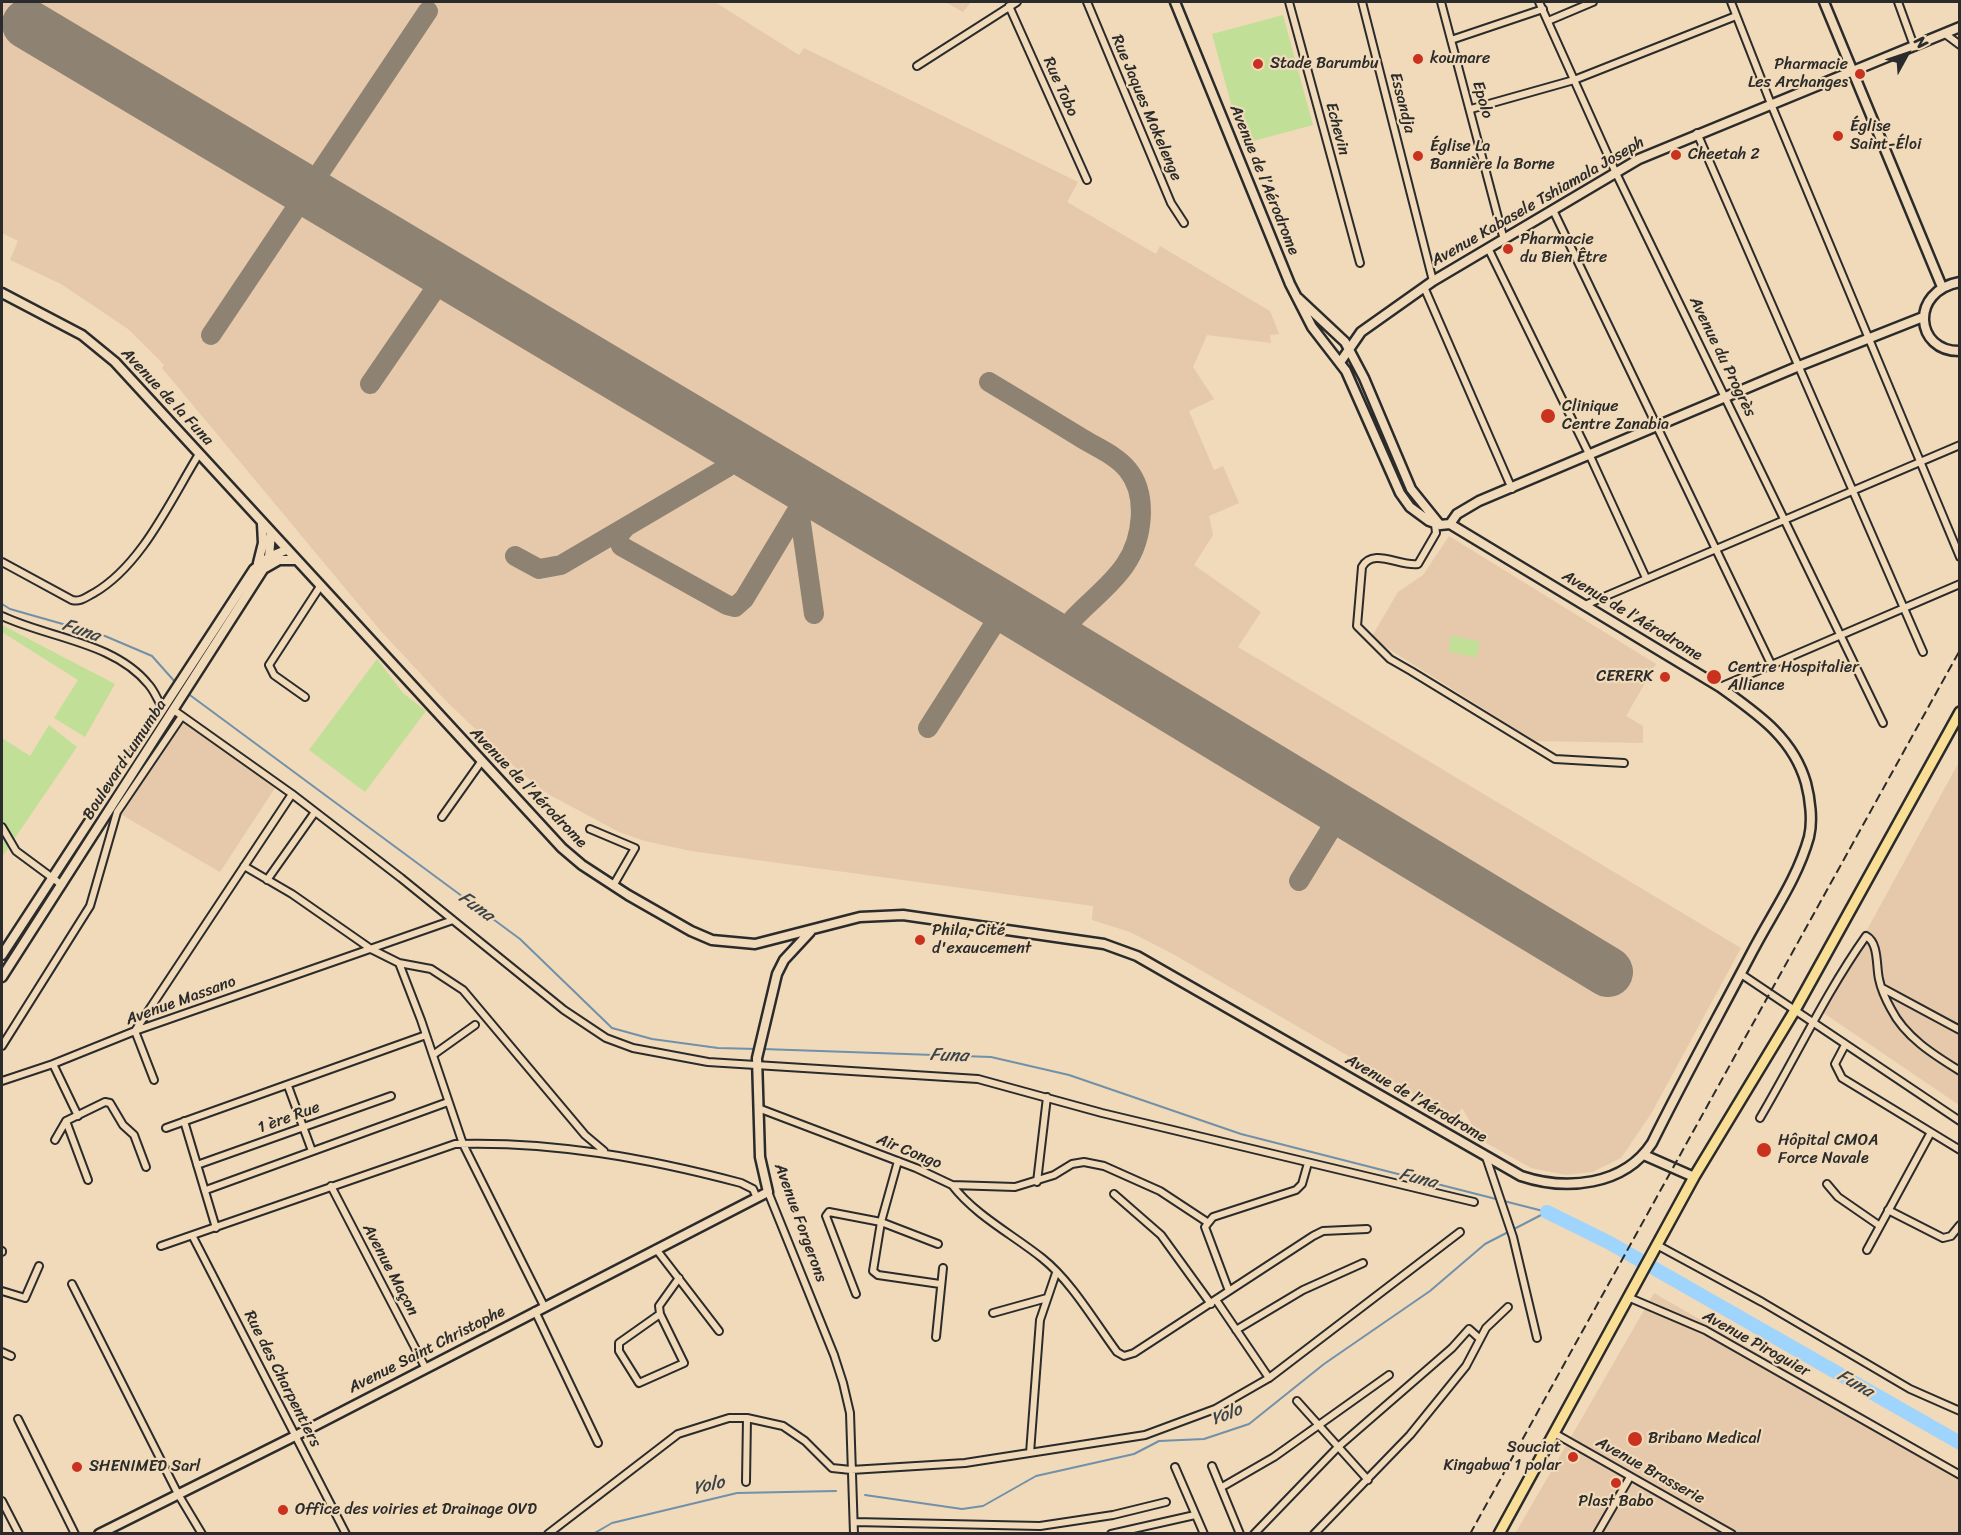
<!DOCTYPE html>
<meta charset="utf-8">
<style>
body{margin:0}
#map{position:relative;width:1961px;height:1535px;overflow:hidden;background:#f0dab9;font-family:Sriracha,sans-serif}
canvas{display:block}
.frame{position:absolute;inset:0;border:3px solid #2b2b2b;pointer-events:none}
.north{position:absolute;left:1877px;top:24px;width:60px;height:60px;-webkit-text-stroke:4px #f0dab9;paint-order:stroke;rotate:50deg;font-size:16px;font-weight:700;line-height:24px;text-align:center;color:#2b2b2b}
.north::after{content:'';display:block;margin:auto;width:21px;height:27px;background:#2b2b2b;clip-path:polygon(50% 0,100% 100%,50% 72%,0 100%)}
</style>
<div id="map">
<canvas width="1961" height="1535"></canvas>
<div class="frame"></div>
<div class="north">N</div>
</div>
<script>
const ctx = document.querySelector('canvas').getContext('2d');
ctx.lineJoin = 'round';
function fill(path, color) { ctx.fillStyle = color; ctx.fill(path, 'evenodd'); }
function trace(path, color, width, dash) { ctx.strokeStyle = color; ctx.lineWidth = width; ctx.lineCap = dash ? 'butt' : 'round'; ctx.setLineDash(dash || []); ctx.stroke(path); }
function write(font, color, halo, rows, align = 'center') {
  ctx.font = font + ' Sriracha,sans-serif'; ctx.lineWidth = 4.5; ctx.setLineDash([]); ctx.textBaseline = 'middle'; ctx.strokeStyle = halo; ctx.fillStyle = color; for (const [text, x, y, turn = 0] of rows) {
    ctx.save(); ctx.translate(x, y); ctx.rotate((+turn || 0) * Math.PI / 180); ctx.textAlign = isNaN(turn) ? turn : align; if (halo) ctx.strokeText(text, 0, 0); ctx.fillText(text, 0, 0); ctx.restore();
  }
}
const built = new Path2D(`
 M 2,2 L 715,2 L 799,55 L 804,48 L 1078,182 L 1067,202 L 1156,254 L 1160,246 L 1270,311 L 1279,334 L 1270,335 L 1271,343 L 1207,335 L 1193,367 L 1214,399 L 1189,411 L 1214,470 L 1223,466 L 1239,503 L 1209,516 L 1213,535 L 1194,565 L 1261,612 L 1238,647 L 1741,948 L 1651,1114 L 1621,1158 L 1592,1172 L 1566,1175 L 1531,1168 L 1481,1140 L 1462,1108 L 1455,1118 L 1173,954 L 1130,932 L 1092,920 L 1093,906 L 691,851 L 645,841 L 619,832 L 548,794 L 519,771 L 445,700 L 379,629 L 162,368 L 164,365 L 128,329 L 61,284 L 10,260 L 18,241 L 2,233 Z
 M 945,2 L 971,2 L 963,12 Z
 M 1449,536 L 1656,664 L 1626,716 L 1643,726 L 1643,743 L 1535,741 L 1371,638 L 1398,592 L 1423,575 Z
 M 182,716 L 275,788 L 220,872 L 117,812 Z
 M 1959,762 L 1959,1105 L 1822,1012 Z
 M 1654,1293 L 1959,1469 L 1959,1533 L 1515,1534 Z`);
const green = new Path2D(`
 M 1283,15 L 1313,125 L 1242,144 L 1212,34 Z
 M 2,625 L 115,684 L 85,737 L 54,718 L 78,680 L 2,632 Z
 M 1451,635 L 1480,642 L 1476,658 L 1448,651 Z
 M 377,659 L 403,693 L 426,711 L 365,792 L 309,750 Z
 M 49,725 L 77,747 L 2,857 L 2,738 L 30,756 Z`);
const stream = new Path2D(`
 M 2,604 L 10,609 L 105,636 L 152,656 L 176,683
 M 179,687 L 520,939 L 612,1028 L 652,1039 L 718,1048 L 757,1049
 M 763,1049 L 991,1057 L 1069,1075 L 1241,1134 L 1547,1212
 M 865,1495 L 962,1509 L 983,1506 L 1036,1476 L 1134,1454 L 1159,1441 L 1204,1439 L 1249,1424 L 1324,1364 L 1430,1291 L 1485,1244 L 1545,1213
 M 593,1534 L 612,1523 L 737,1493 L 836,1491`);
const river = new Path2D(`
 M 1547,1212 L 1608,1242 L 1960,1443`);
const taxiway = new Path2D(`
 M 211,335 L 428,11
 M 989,382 C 1021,401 1052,420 1083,439 C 1098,448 1117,456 1128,470 C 1148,495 1143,539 1125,565 C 1106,593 1075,610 1058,639
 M 370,384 L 446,273
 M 799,509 L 814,614
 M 625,528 L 618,536 L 621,546 L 727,605 L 735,607 L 744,599 L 809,491
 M 515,556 L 539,569 L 561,565 L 726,468 L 741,450
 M 928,728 L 1005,607
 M 1299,881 L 1342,811`);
const runway = new Path2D(`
 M 27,24 L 1005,607 L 1608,972`);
const street = new Path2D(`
 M 1087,2 L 1171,203 L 1184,223
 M 1289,2 L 1360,263
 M 1362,2 L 1433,281
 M 1441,2 L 1504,240
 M 1539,2 L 1615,171 L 1883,723
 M 1731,2 L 1771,104 L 1960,557
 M 1898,2 L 1914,46
 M 1009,6 L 1087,180
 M 1548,21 L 1593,2
 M 1944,33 L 1960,45
 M 1451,40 L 1543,9
 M 917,66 L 1017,2
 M 1471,109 L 1574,80 L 1736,16
 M 1697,133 L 1923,652
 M 1553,210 L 1771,664
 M 1489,250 L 1590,456 L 1646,578
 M 1424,287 L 1512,489
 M 1435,524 L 1436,533 L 1418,564 C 1400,567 1373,547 1362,567 L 1357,626 L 1390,659 L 1411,671 L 1555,759 L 1624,763
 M 2,562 L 72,600 C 81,602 86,597 94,593 C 142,565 170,501 199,454
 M 1585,605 L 1960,445
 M 2,616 C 48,638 115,642 149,685 C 155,692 158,701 163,709
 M 1720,687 L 1960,584
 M 305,697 L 274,675 L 269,665 L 321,585
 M 175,711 L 292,794 L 401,878 L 564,1010 L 606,1038 L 633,1048 L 708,1062 L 978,1079 L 1102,1113 L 1474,1202
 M 442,817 L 481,762
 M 2,827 L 16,851 L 62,885
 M 590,829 L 635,848 L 613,886
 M 244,866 L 292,894 L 371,949 L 399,963 L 421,1020 L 463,1144 L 544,1306
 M 267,880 L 315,812
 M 399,963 L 431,969 L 463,990 L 585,1135 L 604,1151
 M 1741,974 L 1960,1121
 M 1882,988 L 1960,1030
 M 1845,1045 L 1835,1064 L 1842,1078 L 1960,1150
 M 2,1046 L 90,906 L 117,812 L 182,716
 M 433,1055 L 475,1025
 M 53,1064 L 78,1116
 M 154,1080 L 135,1031 L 292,794
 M 2,1081 L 53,1064 L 135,1031 L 453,920
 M 288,1086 L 312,1151
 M 758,1108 L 916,1168 L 952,1185 L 1015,1187 L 1054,1175 L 1072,1164 L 1084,1162 L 1104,1166 L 1160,1191 L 1207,1222
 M 1760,1118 C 1796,1057 1825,994 1866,936 C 1879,943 1876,966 1879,979 C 1881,989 1886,1000 1891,1009 C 1905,1037 1934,1055 1960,1071
 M 66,1121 L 88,1180
 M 184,1121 L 216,1228
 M 166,1128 L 426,1035
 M 55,1140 L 66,1121 L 105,1102 L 110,1103 L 123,1125 L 134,1135 L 146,1167
 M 1486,1157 L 1513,1237 L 1537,1338
 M 898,1161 L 881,1222 L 873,1271 L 878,1275 L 940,1284
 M 197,1165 L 391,1096
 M 1037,1182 L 1047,1097
 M 1827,1184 L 1838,1197 L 1880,1226
 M 952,1185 C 976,1216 1012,1234 1042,1258 C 1072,1282 1094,1321 1117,1352 L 1124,1356 L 1134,1353 L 1313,1236 L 1323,1231 L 1367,1229
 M 331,1186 L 425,1367
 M 206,1190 L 448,1102
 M 768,1192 L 834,1355 L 843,1383 L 850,1413 L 854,1534
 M 1114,1194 L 1161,1235 L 1211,1304
 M 1888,1210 L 1943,1238 L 1951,1236 L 1960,1225
 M 193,1237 L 346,1534
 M 1657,1245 L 1762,1302 L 1910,1389 L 1960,1411
 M 161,1246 L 455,1144 C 552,1141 647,1158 741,1183 L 753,1189 L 757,1198
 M 656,1249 L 719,1331
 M 1867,1250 L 1930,1134
 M 2,1252 L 2,1251
 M 72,1284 L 178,1494 L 202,1534
 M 2,1291 L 25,1298 L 39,1266
 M 1229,1291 L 1205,1227 L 1213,1217 L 1296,1190 L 1302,1184 L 1308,1163
 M 856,1294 L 826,1216 L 829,1212 L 881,1222 L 938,1244
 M 1630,1298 L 1705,1330 L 1960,1475
 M 1216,1300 L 1269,1378
 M 535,1311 L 598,1443
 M 993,1313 L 1047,1298
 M 660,1314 L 619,1343 L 619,1351 L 639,1383 L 684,1363 L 660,1314 L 659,1306 L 679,1278
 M 1236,1330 L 1303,1290 L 1363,1263
 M 936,1337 L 943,1268
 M 2,1352 L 11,1356
 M 1297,1401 L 1368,1480
 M 18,1419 L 75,1534
 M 1554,1433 L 1732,1534
 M 1030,1453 L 1040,1320 L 1056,1273
 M 1212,1466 L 1240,1534
 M 1175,1467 L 1204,1534
 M 746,1482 L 747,1418
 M 1222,1487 L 1274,1457 L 1389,1375
 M 2,1501 L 19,1534
 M 854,1522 L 1040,1526 L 1113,1515 L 1166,1502
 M 548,1534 L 678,1434 L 729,1418 L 747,1418 L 783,1426 L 805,1441 L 832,1468 L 851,1470 L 965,1463 L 1145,1435 L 1215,1409 L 1269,1378 L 1460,1232
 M 1111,1534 L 1195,1515
 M 1254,1534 L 1338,1447 L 1452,1348 L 1469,1329 L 1480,1339
 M 1314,1534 L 1410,1435 L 1466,1366 L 1486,1328 L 1508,1307
 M 1597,1534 L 1630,1477`);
const secondary = new Path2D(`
 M 1824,2 L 1942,287
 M 1960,282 C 1909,291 1915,352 1960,351
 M 2,293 L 82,335 L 115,362 L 562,848 L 582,865 L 628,895 L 691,931 L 712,940 L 755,944 L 860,917 L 903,915 L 1104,944 L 1137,956 L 1521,1176 C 1566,1191 1624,1186 1652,1143 C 1683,1080 1718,1017 1751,954 C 1771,915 1797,880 1809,837 C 1813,821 1810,798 1806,783 C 1793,737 1756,713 1720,687 L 1450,524 L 1440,525 L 1429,521 L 1410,507 L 1400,493 L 1346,371 L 1312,327 L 1290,284 L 1175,2
 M 1298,298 L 1345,342 L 1364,378 L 1411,489 L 1440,525
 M 1341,361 L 1361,332 L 1433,281 L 1639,159 L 1960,27
 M 1450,524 L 1457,514 L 1479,501 L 1799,366 L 1923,317
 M 258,563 L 263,543 L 262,524
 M 265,568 L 279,560 L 296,560
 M 2,955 L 254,569 L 269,557 L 286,550
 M 2,977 L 264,568 L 269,557 L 271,533
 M 1644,1155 L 1694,1177
 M 99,1534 L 297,1435 L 768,1192 L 760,1157 L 757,1058 L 777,974 L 784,960 L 810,932`);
const primary = new Path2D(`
 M 1499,1534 L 1694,1177 L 1795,1010 L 1960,712`);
const rail = new Path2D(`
 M 1470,1534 L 1960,650`);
const markers = [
 [1418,59,6,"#c8321e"],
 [1258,64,6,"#c8321e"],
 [1860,74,6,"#c8321e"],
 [1838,136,6,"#c8321e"],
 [1676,155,6,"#c8321e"],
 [1418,156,6,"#c8321e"],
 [1508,249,6,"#c8321e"],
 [1548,416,8,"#c8321e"],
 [1665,677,6,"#c8321e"],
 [1714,677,8,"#c8321e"],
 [920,940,6,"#c8321e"],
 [1764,1150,8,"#c8321e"],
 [1635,1439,8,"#c8321e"],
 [1573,1457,6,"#c8321e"],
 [77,1467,6,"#c8321e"],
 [1616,1483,6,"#c8321e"],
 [283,1510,6,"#c8321e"]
];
const poiNames = [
 ["koumare",1430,59],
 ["Stade Barumbu",1270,64],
 ["Pharmacie",1848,65,"right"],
 ["Les Archanges",1848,83,"right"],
 ["Église",1850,127],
 ["Saint-Éloi",1850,145],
 ["Église La",1430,147],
 ["Bannière la Borne",1430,165],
 ["Cheetah 2",1688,155],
 ["Pharmacie",1520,240],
 ["du Bien Être",1520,258],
 ["Clinique",1562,407],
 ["Centre Zanabia",1562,425],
 ["Centre Hospitalier",1728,668],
 ["Alliance",1728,686],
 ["CERERK",1653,677,"right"],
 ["Phila, Cité",932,931],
 ["d'exaucement",932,949],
 ["Hôpital CMOA",1778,1141],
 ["Force Navale",1778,1159],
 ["Bribano Medical",1648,1439],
 ["Souciat",1561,1448,"right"],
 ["Kingabwa 1 polar",1561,1466,"right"],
 ["SHENIMED Sarl",89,1467],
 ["Plast Babo",1616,1502,"center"],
 ["Office des voiries et Drainage OVD",295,1510]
];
const streetNames = [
 ["Rue Tobo",1060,87,66],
 ["Epolo",1482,100,74],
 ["Essandja",1402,103,76],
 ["Rue Jaques Mokelenge",1146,108,67],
 ["Echevin",1337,129,75],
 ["Avenue de l’Aérodrome",1264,180,68],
 ["Avenue Kabasele Tshiamala Joseph",1538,202,-30],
 ["Avenue du Progrès",1722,357,64],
 ["Avenue de la Funa",167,397,47],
 ["Avenue de l’Aérodrome",1632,616,31],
 ["Boulevard Lumumba",125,760,-57],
 ["Avenue de l’Aérodrome",528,788,46],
 ["Avenue Massano",181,1001,-20],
 ["Avenue de l’Aérodrome",1416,1099,30],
 ["1 ère Rue",289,1118,-20],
 ["Air Congo",909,1152,22],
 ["Avenue Forgerons",800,1223,70],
 ["Avenue Maçon",390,1270,62],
 ["Avenue Piroguier",1756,1344,29],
 ["Avenue Saint Christophe",427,1350,-27],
 ["Rue des Charpentiers",282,1379,63],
 ["Avenue Brasserie",1650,1471,29]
];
const waterNames = [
 ["Funa",81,631,19],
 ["Funa",476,907,36],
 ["Funa",949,1056,2],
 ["Funa",1418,1179,14],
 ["Funa",1855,1384,30],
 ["Yolo",1227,1415,-22],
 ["Yolo",709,1486,-13]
];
fill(built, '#e5c9aa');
fill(green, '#c1df97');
trace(stream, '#7190a9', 2);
trace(river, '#9fd4fd', 14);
trace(taxiway, '#8e8272', 20);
trace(runway, '#8e8272', 50);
trace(street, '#2b2b2b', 10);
trace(secondary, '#2b2b2b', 13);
trace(primary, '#2b2b2b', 14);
trace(street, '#f0dab9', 6);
trace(secondary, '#f0dab9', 8);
trace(primary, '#f9df96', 9);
trace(rail, '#2b2b2b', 2, [9, 4.5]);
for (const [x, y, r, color] of markers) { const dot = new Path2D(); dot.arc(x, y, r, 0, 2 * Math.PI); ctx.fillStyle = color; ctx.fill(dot); trace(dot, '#f0dab9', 2); }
write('16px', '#2b2b2b', '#f0dab9', poiNames, 'left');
write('16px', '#2b2b2b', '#f0dab9', streetNames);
write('italic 18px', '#3c444a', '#f0dab9', waterNames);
</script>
